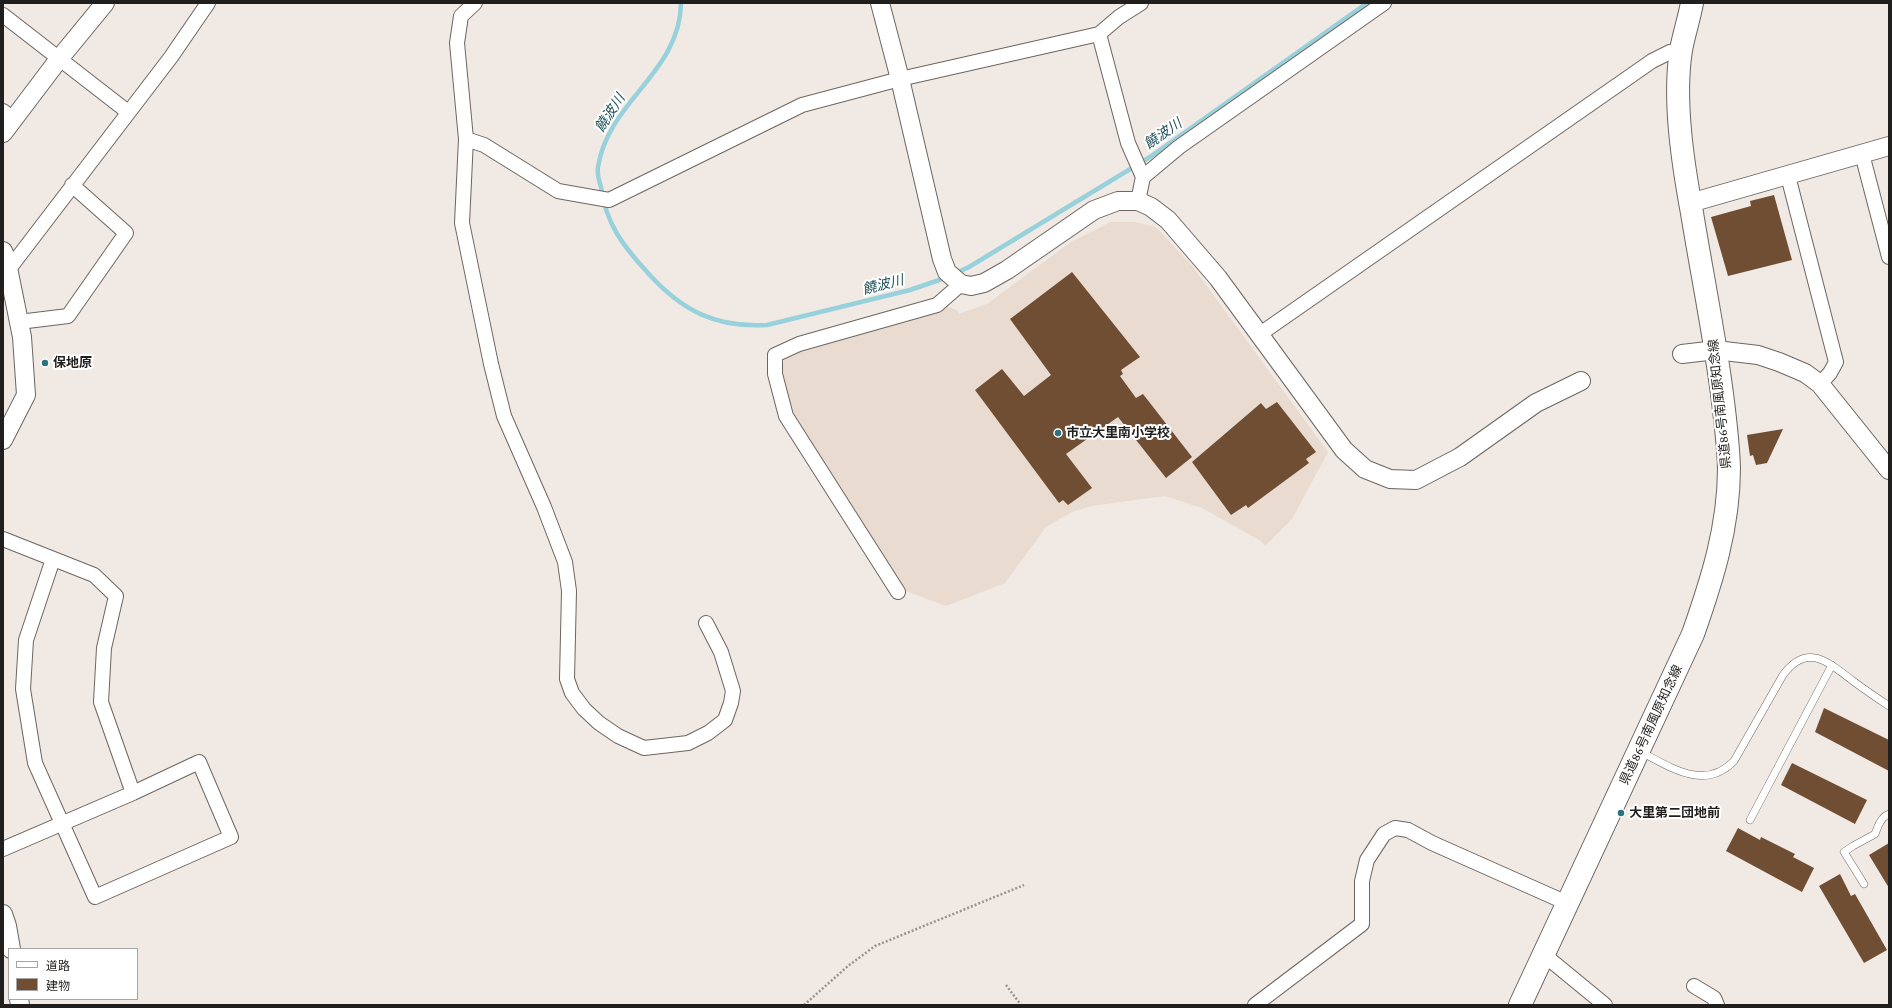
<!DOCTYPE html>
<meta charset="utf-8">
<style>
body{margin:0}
#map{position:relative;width:1892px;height:1008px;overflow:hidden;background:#f1e9e3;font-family:"Crimson Pro","Noto Sans JP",serif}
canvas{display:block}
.frame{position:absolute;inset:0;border:4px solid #211f1d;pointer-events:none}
.legend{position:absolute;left:8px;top:948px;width:130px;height:52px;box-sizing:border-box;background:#fff;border:1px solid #a6a5a5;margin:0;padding:5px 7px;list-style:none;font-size:12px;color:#211f1d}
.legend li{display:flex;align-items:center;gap:8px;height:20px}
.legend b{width:20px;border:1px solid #a6a5a5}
</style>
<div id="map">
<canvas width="1892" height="1008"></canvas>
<div class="frame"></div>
<ul class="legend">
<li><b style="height:5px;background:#fff"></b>道路</li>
<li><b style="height:11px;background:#704e33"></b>建物</li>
</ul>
</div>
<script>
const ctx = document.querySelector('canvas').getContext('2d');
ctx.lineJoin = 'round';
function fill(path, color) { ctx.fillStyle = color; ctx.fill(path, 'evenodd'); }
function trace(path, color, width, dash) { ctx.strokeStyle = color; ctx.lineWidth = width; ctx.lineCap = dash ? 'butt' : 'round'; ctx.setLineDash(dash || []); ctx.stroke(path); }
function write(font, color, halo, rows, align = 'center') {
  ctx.font = font + ' "Crimson Pro","Noto Sans JP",serif'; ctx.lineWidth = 4; ctx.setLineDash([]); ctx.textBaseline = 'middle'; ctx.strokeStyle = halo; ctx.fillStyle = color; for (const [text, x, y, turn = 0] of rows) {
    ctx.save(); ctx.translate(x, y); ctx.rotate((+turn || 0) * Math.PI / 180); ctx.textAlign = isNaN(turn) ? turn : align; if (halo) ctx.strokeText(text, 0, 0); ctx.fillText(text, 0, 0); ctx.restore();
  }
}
const built = new Path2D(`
 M 1111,222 L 1134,222 L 1156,227 L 1193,267 L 1328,452 L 1292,519 L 1265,546 L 1261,541 L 1202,508 L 1165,496 L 1091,506 L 1072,512 L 1046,527 L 1005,583 L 946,606 L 903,590 L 790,413 L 780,370 L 786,357 L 792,352 L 944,305 L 957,310 L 959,314 L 987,304 L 1071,242 Z`);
const stream = new Path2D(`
 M 681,3 C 680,73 608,101 598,167 C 597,173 599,181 601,187 C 606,224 623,246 648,273 C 682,311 716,328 767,325 L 910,290 L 948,277
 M 954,274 L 969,267 L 1150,157 L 1367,3`);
const building = new Path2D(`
 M 1774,195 L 1792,260 L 1728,276 L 1711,217 L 1751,206 L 1750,201 Z
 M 1072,272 L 1140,357 L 1121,370 L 1123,374 L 1120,376 L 1136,398 L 1143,394 L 1192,457 L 1166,478 L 1118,417 L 1066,454 L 1092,488 L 1068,505 L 1063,500 L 1059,503 L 975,390 L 1002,369 L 1024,396 L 1051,375 L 1010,319 Z
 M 1277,402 L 1316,452 L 1306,459 L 1309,463 L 1248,508 L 1246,505 L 1231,515 L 1192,462 L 1261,403 L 1266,409 Z
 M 1783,429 L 1767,463 L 1756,465 L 1753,455 L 1750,456 L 1747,435 Z
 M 1824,708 L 1889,740 L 1889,771 L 1815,732 Z
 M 1792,763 L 1867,800 L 1855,824 L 1781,785 Z
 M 1738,828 L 1760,840 L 1761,837 L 1795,854 L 1793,857 L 1814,868 L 1802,892 L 1726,851 Z
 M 1889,843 L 1889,888 L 1869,855 Z
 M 1840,874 L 1851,896 L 1855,894 L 1887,950 L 1864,963 L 1819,886 Z`);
const path = new Path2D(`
 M 1006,985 L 1021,1005
 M 804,1005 L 848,966 L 875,946 L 1024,885`);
const service = new Path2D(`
 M 1641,752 C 1672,768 1705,791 1734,761 L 1783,675 C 1807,642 1828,662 1853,681 C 1865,690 1877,698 1889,706
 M 1750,820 L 1832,665
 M 1864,884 L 1844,852 L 1853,846 L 1875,834 C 1878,826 1881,817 1889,814`);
const minor = new Path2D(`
 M 475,3 L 461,16 L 457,43 L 466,139 L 462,223 L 491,364 L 504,416 L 544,507 L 565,562 L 569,591 L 567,679 L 572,693 L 584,709 L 599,723 L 618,736 L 644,748 L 688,743 L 708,733 L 725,720 L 731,703 L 733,691 L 721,652 L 706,623
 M 3,15 L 128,112
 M 1099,34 L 1128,143 L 1143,177
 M 3,111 L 13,119
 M 466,139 L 484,145 L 558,191 L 609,200 L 802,105 L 900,79 L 1099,34 L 1119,17 L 1141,3
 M 1862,154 L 1889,257
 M 1788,176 L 1836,362 L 1830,373 L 1820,384
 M 1138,201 L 1143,177 L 1179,147 L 1384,3
 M 9,269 L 171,57 L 208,3
 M 19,322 L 68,316 L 126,233 L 72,185
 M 1260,334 L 1652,61 L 1670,52 L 1681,51
 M 3,539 L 94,575 L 116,596 L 104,648 L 101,702 L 133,793 L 3,849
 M 53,559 L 26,640 L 23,689 L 35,763 L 95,897 L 231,837 L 199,762 L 133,793
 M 898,592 L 786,416 L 775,374 L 775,355 L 799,344 L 937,305 L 961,284
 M 1543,954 L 1605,1005
 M 1694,986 L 1714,998 L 1717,1005
 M 1255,1005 L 1362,924 L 1362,881 L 1367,860 L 1384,834 L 1395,828 L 1408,830 L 1432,843 L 1567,903`);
const tertiary = new Path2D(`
 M 880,3 L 900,79 L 942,259 L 947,272 L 961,284 L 971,286 L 984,283 L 1007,270 L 1094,210 L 1118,201 L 1138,201 L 1151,207 L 1168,220 L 1218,278 L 1344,450 L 1365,469 L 1390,479 L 1416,480 L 1460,457 L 1536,403 L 1581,381
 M 3,133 L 59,59 L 105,3
 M 1690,203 L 1889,146
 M 3,251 L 6,258 L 22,337 L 26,395 L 3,440
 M 1682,354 L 1716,350 L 1758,355 L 1779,362 L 1805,373 L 1820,384 L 1889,470
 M 3,914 L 7,926 L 11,949
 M 19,999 L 20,1005`);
const primary = new Path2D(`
 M 1520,1005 L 1693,634 C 1712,580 1729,527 1729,468 C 1728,438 1724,408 1720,379 C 1712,323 1701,268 1692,213 C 1683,164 1673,100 1681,50 C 1684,34 1689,19 1692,3`);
const markers = [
 [45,363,4,"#2a727d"],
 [1058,433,4,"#2a727d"],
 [1621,813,4,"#2a727d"]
];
const poiNames = [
 ["保地原",53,363],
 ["市立大里南小学校",1066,433],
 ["大里第二団地前",1629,813]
];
const streetNames = [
 ["県道86号南風原知念線",1720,404,-96],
 ["県道86号南風原知念線",1651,725,-65]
];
const waterNames = [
 ["饒波川",610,113,-57],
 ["饒波川",1163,134,-35],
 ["饒波川",883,285,-14]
];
fill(built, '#e9dbd0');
trace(stream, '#97d1db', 4.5);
fill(building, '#704e33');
trace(service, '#6c6661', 8);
trace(minor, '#6c6661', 16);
trace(tertiary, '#6c6661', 20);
trace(primary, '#6c6661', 24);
trace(path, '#9a9490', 2.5, [2, 2]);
trace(service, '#fff', 7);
trace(minor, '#fff', 14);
trace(tertiary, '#fff', 18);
trace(primary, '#fff', 22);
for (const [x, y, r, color] of markers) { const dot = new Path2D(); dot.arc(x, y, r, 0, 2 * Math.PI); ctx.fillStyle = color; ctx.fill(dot); trace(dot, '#fff', 1.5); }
write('bold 13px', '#211f1d', '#fff', poiNames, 'left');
write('13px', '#211f1d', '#fff', streetNames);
write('italic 14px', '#1f5259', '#fff', waterNames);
</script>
